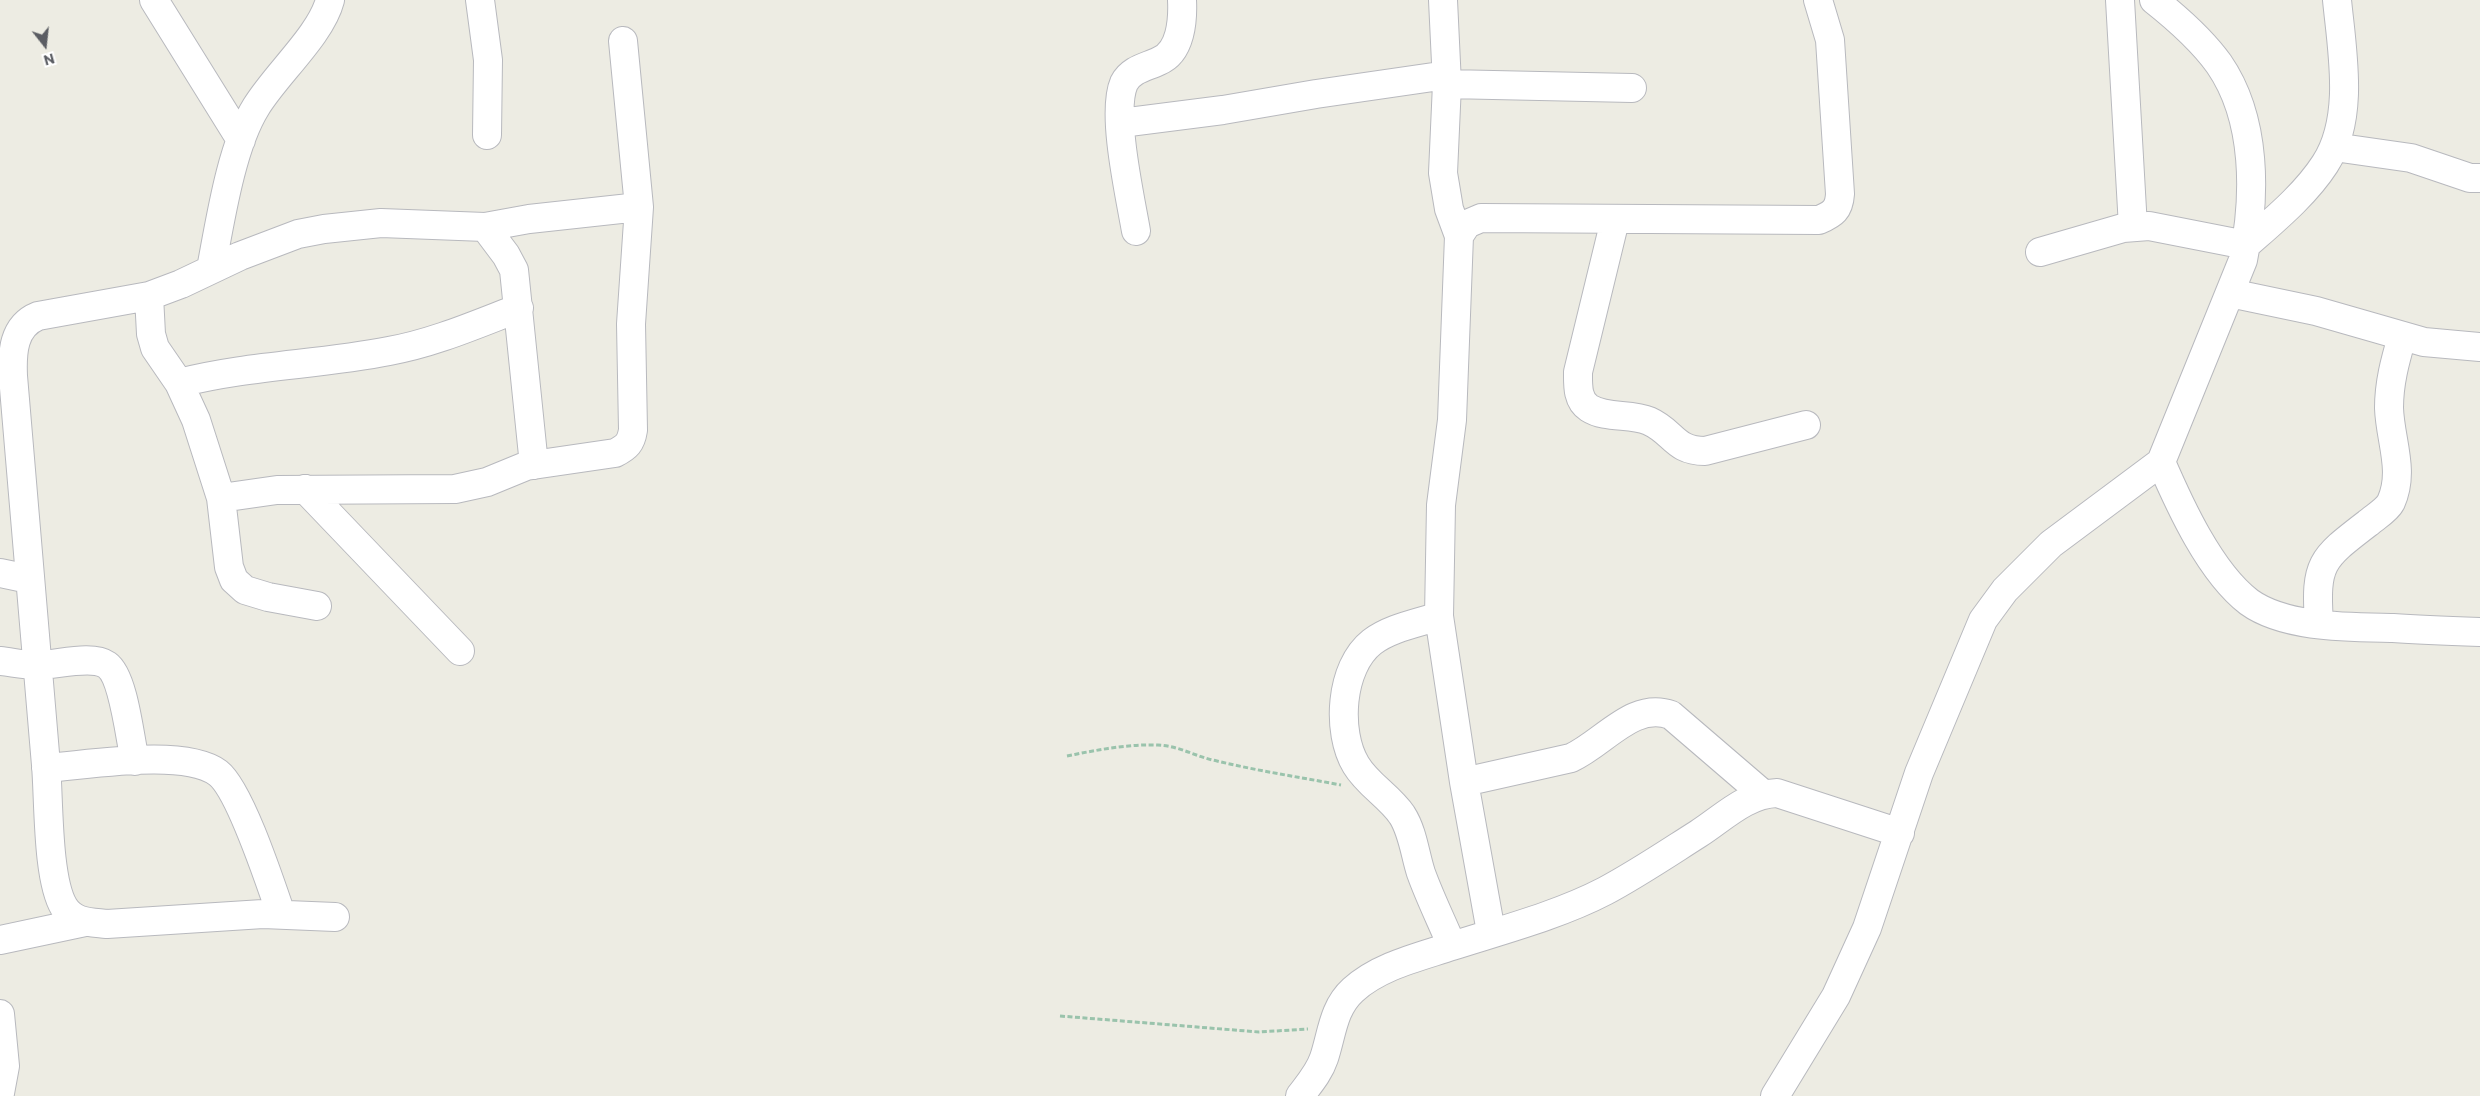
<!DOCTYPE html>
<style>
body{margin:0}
#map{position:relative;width:2480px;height:1096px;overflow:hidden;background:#edece3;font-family:Commissioner,sans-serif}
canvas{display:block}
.north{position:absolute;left:20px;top:20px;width:50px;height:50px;-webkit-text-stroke:4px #fff;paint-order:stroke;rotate:164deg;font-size:14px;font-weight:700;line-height:20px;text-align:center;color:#5b5d63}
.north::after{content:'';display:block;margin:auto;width:18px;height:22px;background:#5b5d63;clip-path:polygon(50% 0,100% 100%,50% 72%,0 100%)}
</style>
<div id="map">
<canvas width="2480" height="1096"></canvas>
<div class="north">N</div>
</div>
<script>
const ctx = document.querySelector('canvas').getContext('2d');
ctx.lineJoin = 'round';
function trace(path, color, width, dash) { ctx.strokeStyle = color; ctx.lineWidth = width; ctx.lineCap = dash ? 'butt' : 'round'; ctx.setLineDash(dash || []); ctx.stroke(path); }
const path = new Path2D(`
 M 1067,756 C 1097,750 1127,744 1158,745 C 1180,746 1196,757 1217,761 C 1258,771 1299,777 1341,785
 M 1060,1016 L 1259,1032 L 1308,1029`);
const minor = new Path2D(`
 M 154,0 L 241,140
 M 480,0 L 488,60 L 487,135
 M 1443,0 L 1447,84 L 1443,173 L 1449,209 L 1459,236
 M 2120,0 L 2133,227
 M 2154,0 C 2178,19 2201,39 2219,64 C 2257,119 2256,197 2243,260 L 2161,462 C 2180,506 2210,572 2249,602 C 2285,628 2349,627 2393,628 C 2422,630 2451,631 2480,632
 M 1447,84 L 1632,88
 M 1121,123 L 1223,110 L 1316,94 L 1447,75
 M 2334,147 L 2411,158 L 2470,178 L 2480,178
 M 1615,220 L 1578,372 C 1578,385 1577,400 1589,408 C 1606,419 1631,413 1649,421 C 1674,432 1674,451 1705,451 L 1806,425
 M 485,227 L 506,255 L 514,270 L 534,465
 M 1136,231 C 1130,196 1111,113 1124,83 C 1131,69 1147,67 1159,61 C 1181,52 1183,20 1182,0
 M 2040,252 L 2123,228 L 2149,226 L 2246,245 C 2273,221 2305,195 2325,164 C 2355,118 2342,51 2337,0
 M 211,269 C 220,222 231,147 256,107 C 276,74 321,35 330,0
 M 2230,293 L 2316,311 L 2424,342 L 2480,347
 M 149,296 L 151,334 L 155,348 L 179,383 L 196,420 L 221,498 L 229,567 L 234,580 L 245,590 L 268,597 L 317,606
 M 179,383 C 250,365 318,365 389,351 C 434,343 477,324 519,308
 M 305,489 L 460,651
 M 221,498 L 277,490 L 455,489 L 487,482 L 526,466 L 615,453 C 627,447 631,443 633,430 L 631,324 L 639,207 L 623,41
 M 0,573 L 29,579
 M 1439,616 C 1418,623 1390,628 1372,642 C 1340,667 1336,732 1356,765 C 1368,785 1389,796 1402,815 C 1413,832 1415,855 1421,873 C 1430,898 1442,922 1452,946
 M 2319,623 C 2315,563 2321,559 2368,523 C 2375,517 2387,510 2391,502 C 2405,471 2390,440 2389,408 C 2389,383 2395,361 2402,337
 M 0,661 C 11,662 23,665 35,665 C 54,666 91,654 107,665 C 124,677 130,740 135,761
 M 46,768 C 89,765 184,748 218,773 C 240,790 271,885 281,914
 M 1464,782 L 1571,758 C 1604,743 1633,701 1671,715 L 1763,794
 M 335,917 L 263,914 L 107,924 C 90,922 74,923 64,907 C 47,879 49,800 46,765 C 35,636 24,506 13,376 C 12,353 13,326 38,316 L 149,296 L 181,284 L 240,256 L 298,234 L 324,229 L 381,223 L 485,227 L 529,219 L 639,207
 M 1491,932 L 1464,782 L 1439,616 L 1441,505 L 1452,420 L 1459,236 L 1467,224 L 1481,218 L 1819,220 C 1833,214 1839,210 1840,194 L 1830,40 L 1818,0
 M 0,940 L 85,922
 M 0,1014 L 5,1066 L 0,1093
 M 1300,1096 C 1309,1084 1319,1073 1324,1058 C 1332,1034 1333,1008 1353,990 C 1379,966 1419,957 1452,946 C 1502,930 1559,915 1605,891 C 1637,874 1668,853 1698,834 C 1723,818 1746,794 1777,793 L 1900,833
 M 1775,1096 L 1836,996 L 1867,928 L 1919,773 L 1983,620 L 2005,590 L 2051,544 L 2161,462`);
trace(minor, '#b8b9be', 30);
trace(path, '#9ac3ac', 3, [5, 2.5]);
trace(minor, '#fff', 28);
</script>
